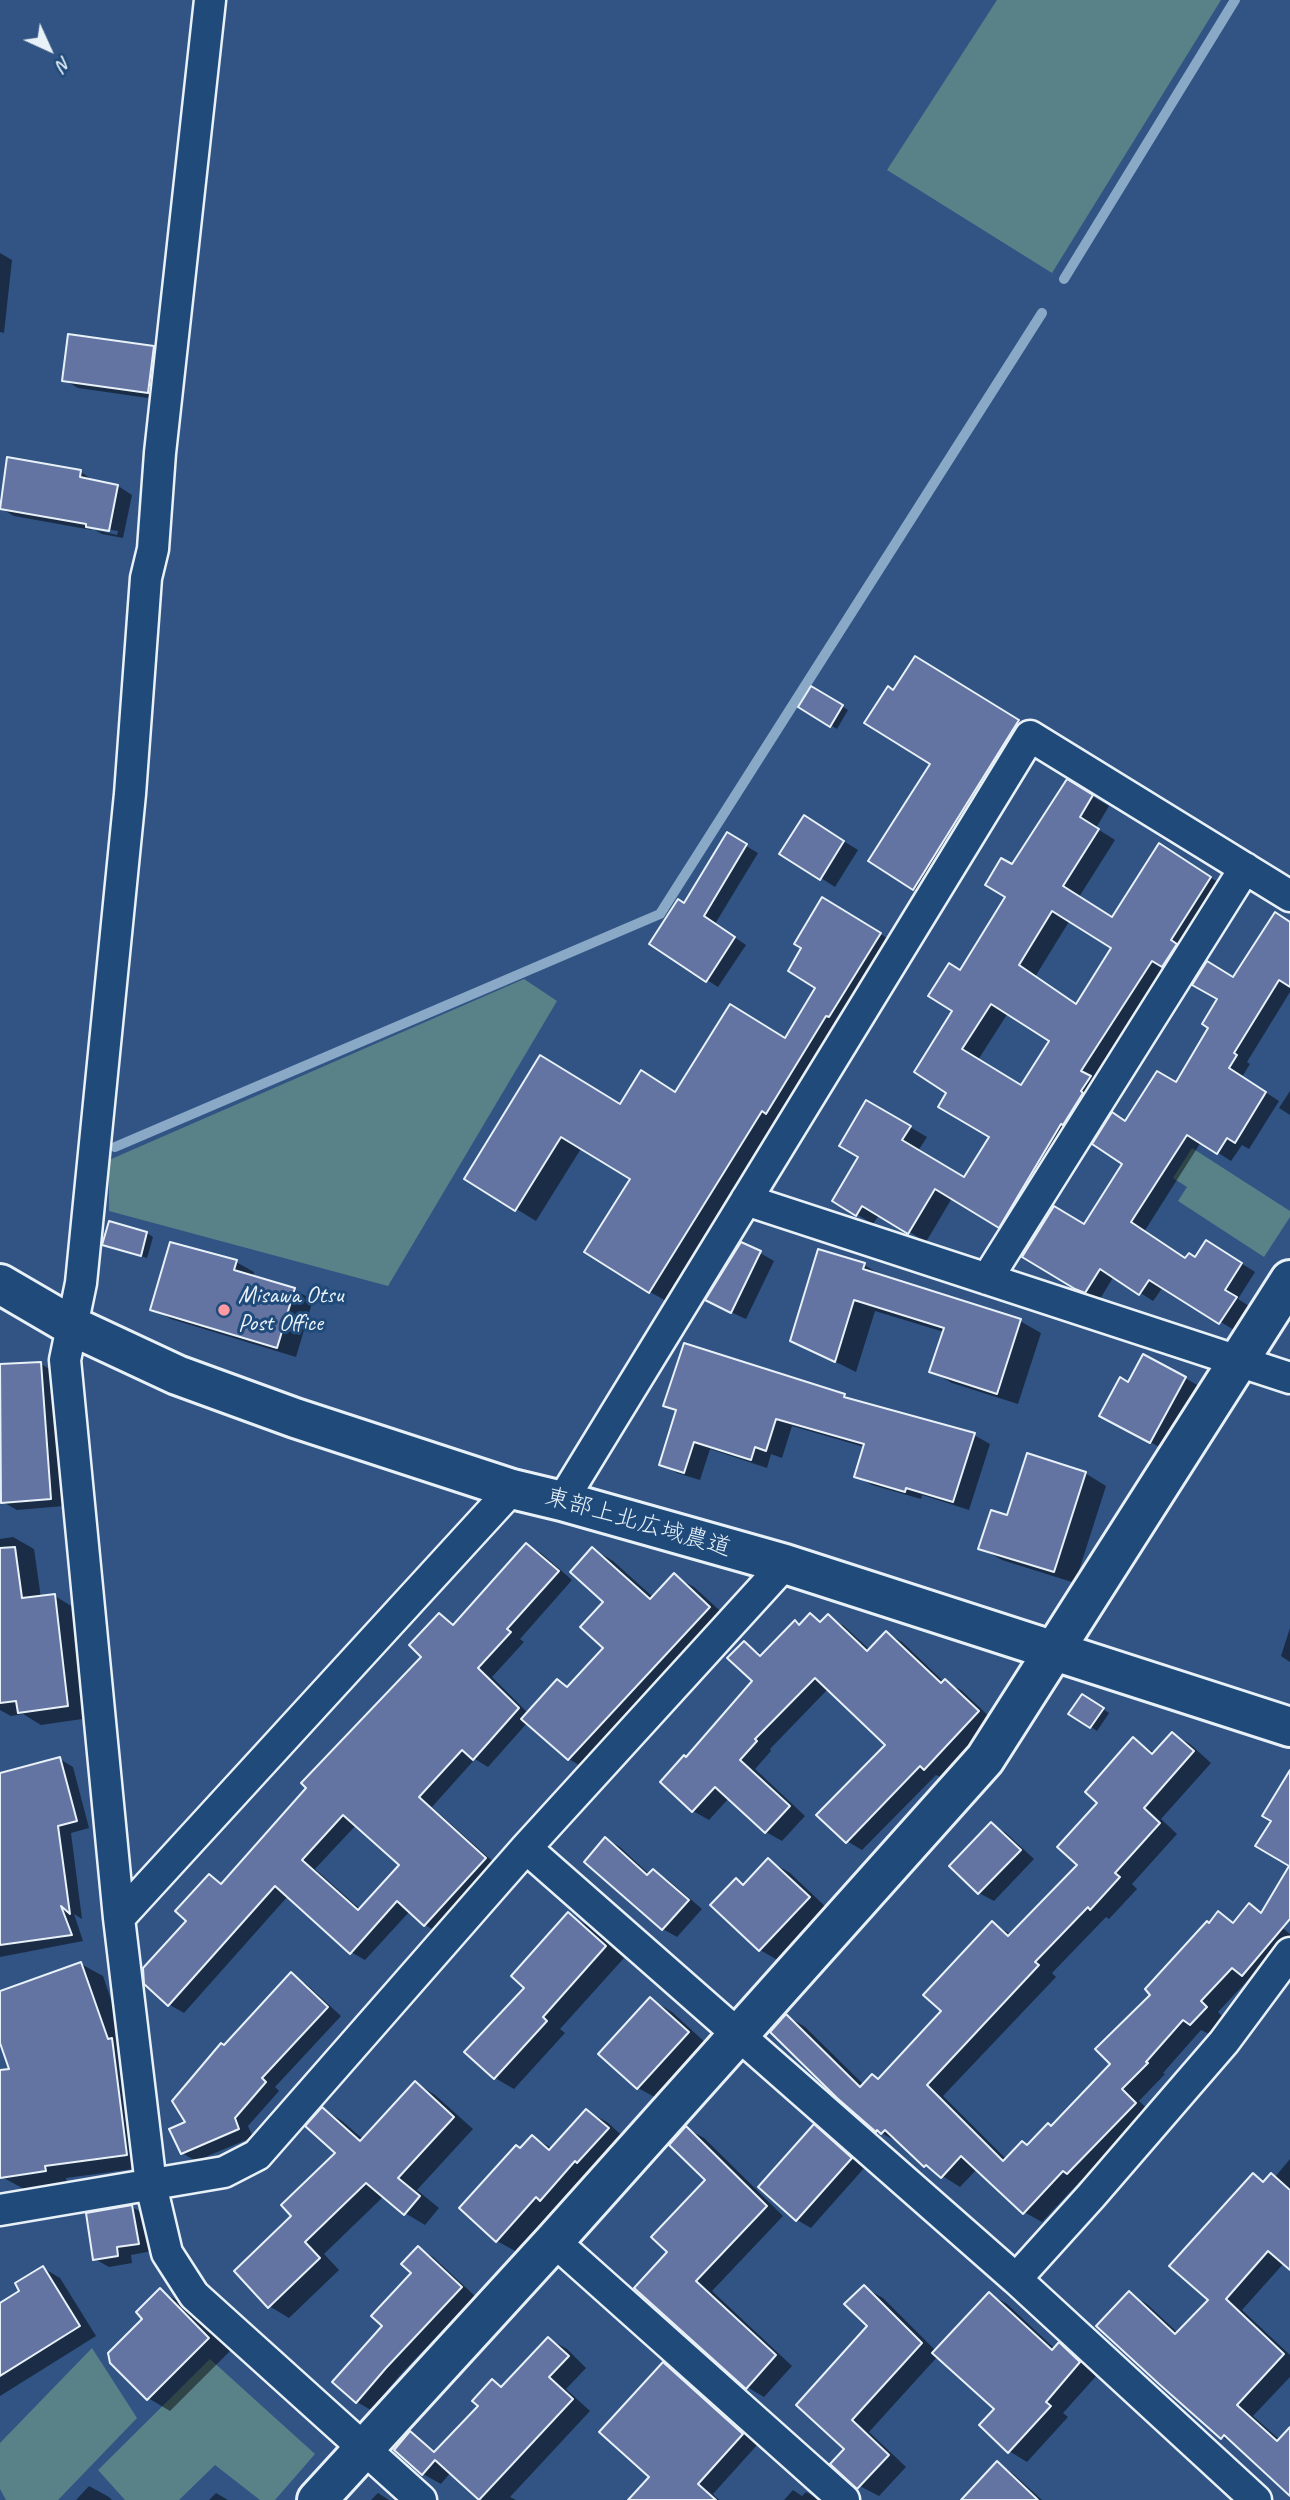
<!DOCTYPE html>
<meta charset="utf-8">
<style>
body{margin:0}
#map{position:relative;width:1290px;height:2500px;overflow:hidden;background:#315484;font-family:Caveat,sans-serif}
canvas{display:block}
.north{position:absolute;left:14px;top:14px;width:70px;height:70px;-webkit-text-stroke:5px #1f4a7a;paint-order:stroke;rotate:135deg;font-size:19px;font-weight:700;line-height:28px;text-align:center;color:#e8f1f8}
.north::after{content:'';display:block;margin:auto;width:24px;height:32px;background:#e8f1f8;clip-path:polygon(50% 0,100% 100%,50% 72%,0 100%)}
</style>
<div id="map">
<canvas width="1290" height="2500"></canvas>
<div class="north">N</div>
</div>
<script>
const ctx = document.querySelector('canvas').getContext('2d');
ctx.lineJoin = 'round';
function fill(path, color) { ctx.fillStyle = color; ctx.fill(path, 'evenodd'); }
function trace(path, color, width, dash) { ctx.strokeStyle = color; ctx.lineWidth = width; ctx.lineCap = dash ? 'butt' : 'round'; ctx.setLineDash(dash || []); ctx.stroke(path); }
function write(font, color, halo, rows, align = 'center') {
  ctx.font = font + ' Caveat,"Klee One",sans-serif'; ctx.lineWidth = 6; ctx.setLineDash([]); ctx.textBaseline = 'middle'; ctx.strokeStyle = halo; ctx.fillStyle = color; for (const [text, x, y, turn = 0] of rows) {
    ctx.save(); ctx.translate(x, y); ctx.rotate((+turn || 0) * Math.PI / 180); ctx.textAlign = isNaN(turn) ? turn : align; if (halo) ctx.strokeText(text, 0, 0); ctx.fillText(text, 0, 0); ctx.restore();
  }
}
const green = new Path2D(`
 M 997,0 L 1221,0 L 1052,273 L 887,170 Z
 M 524,979 L 557,1001 L 388,1286 L 109,1211 L 109,1160 Z
 M 1192,1148 L 1290,1211 L 1290,1217 L 1264,1257 L 1178,1201 L 1187,1187 L 1173,1178 Z
 M 92,2348 L 137,2418 L 58,2500 L 6,2500 L 0,2489 L 0,2443 Z
 M 210,2359 L 315,2454 L 275,2500 L 260,2500 L 215,2465 L 179,2500 L 125,2500 L 98,2470 Z`);
const shadow = new Path2D(`
 M 0,253 L 12,260 L 4,333 L 0,332 Z
 M 154,348 L 168,356 L 162,400 L 78,388 L 64,380 Z
 M 9,459 L 81,472 L 95,482 L 118,486 L 132,495 L 123,538 L 102,534 L 95,530 L 117,535 L 118,531 L 88,526 L 92,530 L 14,516 L 0,508 Z
 M 935,669 L 1037,732 L 933,900 L 914,888 L 933,764 Z
 M 812,688 L 848,710 L 837,729 L 800,707 Z
 M 1067,782 L 1109,806 L 1096,828 L 1115,840 L 1079,897 L 1113,918 L 1176,855 L 1227,888 L 1016,1236 L 952,1198 L 926,1242 L 880,1214 L 873,1224 L 834,1201 L 861,1157 L 867,1102 L 927,1137 L 918,1151 L 965,1179 L 991,1136 L 949,1092 L 955,1010 L 961,972 L 1008,897 L 1012,866 ZM 1070,920 L 1113,948 L 1077,1005 L 1035,977 ZM 1008,1013 L 1051,1041 L 1022,1087 L 978,1060 Z
 M 819,826 L 858,850 L 835,887 L 821,878 Z
 M 727,835 L 758,853 L 715,924 L 746,945 L 718,987 L 707,980 L 685,905 Z
 M 843,911 L 900,946 L 670,1303 L 650,1292 L 632,1178 L 582,1147 L 536,1221 L 466,1178 L 621,1106 L 676,1093 L 786,1040 L 818,987 Z
 M 1290,923 L 1290,992 L 1247,1062 L 1250,1064 L 1242,1077 L 1279,1101 L 1249,1149 L 1242,1145 L 1231,1161 L 1201,1142 L 1144,1232 L 1186,1260 L 1220,1250 L 1255,1272 L 1238,1299 L 1249,1306 L 1234,1330 L 1163,1287 L 1153,1301 L 1114,1276 L 1100,1299 L 1091,1296 L 1024,1256 L 1084,1226 L 1125,1164 L 1127,1123 L 1177,1084 L 1211,1027 L 1234,979 Z
 M 1290,1091 L 1290,1115 L 1279,1108 Z
 M 147,1233 L 153,1237 L 147,1258 L 104,1244 Z
 M 760,1253 L 774,1261 L 746,1319 L 722,1308 Z
 M 236,1262 L 254,1272 L 253,1277 L 295,1290 L 313,1300 L 296,1357 L 171,1319 L 153,1309 Z
 M 864,1265 L 885,1277 L 1020,1321 L 1041,1333 L 1018,1404 L 952,1383 L 931,1371 L 944,1332 L 875,1311 L 856,1372 L 792,1340 Z
 M 41,1364 L 54,1372 L 64,1506 L 17,1510 L 3,1502 L 0,1468 L 0,1366 Z
 M 1185,1378 L 1199,1386 L 1165,1450 L 1116,1424 L 1129,1384 Z
 M 844,1395 L 856,1402 L 974,1435 L 990,1444 L 969,1510 L 922,1495 L 921,1499 L 872,1485 L 856,1476 L 864,1447 L 792,1426 L 782,1458 L 771,1454 L 767,1468 L 710,1449 L 700,1480 L 677,1473 L 661,1464 L 677,1412 L 666,1405 Z
 M 1085,1473 L 1106,1486 L 1075,1583 L 1002,1560 L 981,1548 L 1008,1517 Z
 M 13,1537 L 34,1549 L 41,1598 L 55,1596 L 76,1609 L 89,1718 L 41,1725 L 23,1714 L 11,1716 L 0,1710 L 0,1539 Z
 M 527,1545 L 541,1553 L 572,1580 L 520,1639 L 524,1642 L 492,1677 L 528,1713 L 557,1681 L 569,1688 L 605,1648 L 606,1602 L 593,1549 L 613,1561 L 654,1598 L 674,1576 L 694,1587 L 729,1619 L 589,1771 L 569,1759 L 528,1722 L 488,1767 L 475,1759 L 432,1807 L 499,1867 L 439,1933 L 425,1925 L 410,1911 L 365,1960 L 351,1952 L 288,1896 L 184,2013 L 170,2005 L 146,1983 L 188,1921 L 210,1876 L 224,1884 L 424,1657 L 440,1615 L 456,1625 ZM 357,1824 L 401,1864 L 360,1909 L 315,1869 Z
 M 811,1615 L 823,1622 L 828,1617 L 844,1626 L 870,1650 L 887,1633 L 902,1642 L 944,1682 L 961,1690 L 994,1721 L 940,1777 L 936,1775 L 862,1850 L 847,1841 L 887,1745 L 829,1688 L 770,1749 L 771,1751 L 755,1769 L 805,1816 L 782,1841 L 766,1832 L 729,1798 L 709,1820 L 693,1811 L 662,1782 L 686,1758 L 754,1681 L 744,1643 L 763,1655 L 795,1622 L 801,1626 Z
 M 1290,1628 L 1290,1662 L 1281,1656 Z
 M 1083,1696 L 1109,1713 L 1097,1731 L 1071,1713 Z
 M 1172,1734 L 1190,1744 L 1211,1763 L 1161,1819 L 1177,1834 L 1132,1884 L 1137,1889 L 1109,1919 L 1106,1917 L 1052,1973 L 1056,1977 L 943,2096 L 1007,2160 L 1052,2128 L 1113,2064 L 1153,1995 L 1218,1913 L 1235,1923 L 1250,1906 L 1268,1916 L 1290,1934 L 1290,1950 L 1261,1985 L 1249,1979 L 1218,2012 L 1224,2018 L 1209,2034 L 1201,2030 L 1163,2073 L 1165,2074 L 1139,2101 L 1153,2114 L 1086,2183 L 1081,2180 L 1042,2222 L 1024,2212 L 977,2169 L 960,2187 L 925,2165 L 900,2143 L 877,2131 L 838,2097 L 787,2016 L 805,2027 L 864,2085 L 879,2080 L 943,2011 L 992,1923 L 1012,1935 L 1079,1865 L 1099,1803 L 1133,1739 L 1155,1753 Z
 M 60,1759 L 73,1767 L 89,1828 L 71,1833 L 82,1919 L 74,1914 L 83,1941 L 0,1957 L 0,1775 Z
 M 992,1825 L 1006,1833 L 1034,1859 L 994,1901 L 979,1893 L 952,1866 Z
 M 606,1839 L 620,1847 L 650,1875 L 653,1871 L 667,1879 L 702,1909 L 677,1937 L 663,1929 L 587,1862 Z
 M 769,1861 L 790,1873 L 830,1911 L 781,1962 L 760,1950 L 736,1881 L 745,1886 Z
 M 568,1915 L 587,1925 L 624,1958 L 560,2029 L 565,2033 L 514,2089 L 495,2078 L 467,2052 L 526,1987 Z
 M 81,1964 L 103,1976 L 128,2050 L 148,2167 L 66,2178 L 67,2183 L 24,2189 L 2,2177 L 0,2163 L 0,2072 L 11,2070 L 0,2038 L 0,1993 Z
 M 291,1975 L 305,1983 L 341,2016 L 275,2087 L 279,2091 L 248,2126 L 253,2137 L 196,2161 L 182,2153 L 187,2123 L 224,2047 Z
 M 650,1999 L 672,2012 L 709,2046 L 660,2100 L 638,2088 L 601,2054 Z
 M 416,2083 L 435,2095 L 473,2129 L 417,2190 L 439,2208 L 425,2225 L 405,2213 L 384,2196 L 324,2254 L 339,2270 L 289,2318 L 269,2306 L 293,2216 L 337,2153 L 323,2109 L 342,2121 L 364,2140 Z
 M 587,2111 L 607,2122 L 628,2141 L 561,2211 L 556,2208 L 517,2252 L 497,2241 L 461,2208 L 533,2137 L 553,2149 Z
 M 814,2127 L 828,2135 L 865,2167 L 811,2228 L 797,2220 Z
 M 686,2128 L 704,2138 L 783,2216 L 712,2291 L 792,2366 L 764,2397 L 747,2387 L 669,2252 L 707,2180 Z
 M 1290,2159 L 1290,2268 L 1284,2263 L 1242,2310 L 1290,2355 L 1290,2377 L 1253,2416 L 1280,2440 L 1290,2429 L 1290,2492 L 1239,2447 L 1222,2437 L 1129,2294 L 1147,2304 L 1178,2333 L 1210,2300 L 1253,2175 L 1266,2182 L 1275,2177 Z
 M 132,2207 L 146,2215 L 152,2251 L 131,2255 L 132,2263 L 109,2267 L 95,2259 Z
 M 418,2248 L 433,2257 L 475,2296 L 400,2375 L 371,2410 L 357,2402 L 334,2382 L 384,2326 L 413,2273 Z
 M 43,2268 L 60,2278 L 96,2336 L 0,2396 L 0,2305 L 22,2291 Z
 M 864,2287 L 883,2298 L 936,2351 L 989,2294 L 1007,2304 L 1055,2349 L 1059,2344 L 1077,2355 L 1098,2374 L 1063,2413 L 1068,2417 L 1027,2462 L 1009,2451 L 996,2409 L 938,2356 L 869,2432 L 906,2467 L 879,2496 L 854,2483 L 846,2449 L 870,2326 Z
 M 160,2291 L 182,2303 L 230,2351 L 170,2411 L 148,2398 L 145,2319 Z
 M 549,2339 L 567,2349 L 586,2368 L 566,2389 L 590,2411 L 510,2497 L 516,2500 L 482,2500 L 451,2472 L 441,2484 L 423,2474 L 411,2434 L 437,2452 L 480,2406 L 492,2381 L 503,2388 Z
 M 664,2364 L 680,2374 L 758,2444 L 713,2494 L 719,2500 L 644,2500 L 651,2477 Z
 M 997,2464 L 1011,2472 L 1042,2500 L 963,2500 Z
 M 89,2486 L 109,2497 L 112,2500 L 76,2500 Z
 M 793,2490 L 802,2496 L 806,2492 L 821,2500 L 784,2500 Z
 M 216,2493 L 228,2500 L 209,2500 Z
 M 378,2493 L 389,2500 L 371,2500 Z`);
const stream = new Path2D(`
 M 1064,279 L 1235,0
 M 115,1147 L 660,914 L 1042,313`);
const building = new Path2D(`
 M 68,334 L 154,346 L 148,393 L 62,381 Z
 M 7,457 L 81,470 L 80,477 L 118,485 L 109,531 L 86,527 L 86,524 L 0,509 Z
 M 915,656 L 1019,720 L 913,890 L 868,861 L 930,764 L 864,723 L 888,686 L 893,690 Z
 M 811,686 L 843,705 L 830,727 L 798,707 Z
 M 1067,779 L 1093,795 L 1080,817 L 1099,829 L 1063,886 L 1112,917 L 1159,843 L 1211,877 L 1171,940 L 1177,944 L 1162,967 L 1152,961 L 1081,1071 L 1091,1076 L 1081,1091 L 1083,1093 L 1063,1125 L 1061,1124 L 999,1228 L 935,1189 L 908,1234 L 862,1206 L 856,1216 L 832,1201 L 858,1157 L 839,1146 L 866,1100 L 911,1126 L 902,1140 L 964,1177 L 989,1137 L 938,1107 L 946,1093 L 914,1072 L 952,1011 L 928,996 L 949,963 L 960,970 L 1005,897 L 985,885 L 1001,858 L 1012,864 ZM 1052,911 L 1111,948 L 1076,1004 L 1019,965 ZM 991,1004 L 1049,1041 L 1021,1085 L 962,1049 Z
 M 804,815 L 844,841 L 820,880 L 779,854 Z
 M 727,832 L 747,844 L 704,916 L 735,937 L 706,982 L 649,944 L 678,899 L 684,903 Z
 M 822,897 L 881,933 L 829,1017 L 826,1016 L 766,1114 L 762,1111 L 649,1293 L 584,1252 L 630,1179 L 561,1137 L 515,1211 L 464,1179 L 540,1055 L 620,1104 L 641,1070 L 675,1092 L 730,1004 L 785,1038 L 815,988 L 788,971 L 801,948 L 794,944 Z
 M 1275,912 L 1290,922 L 1290,987 L 1279,980 L 1234,1053 L 1237,1055 L 1229,1068 L 1266,1092 L 1235,1143 L 1227,1138 L 1217,1154 L 1187,1135 L 1131,1222 L 1185,1258 L 1189,1253 L 1195,1257 L 1206,1240 L 1242,1263 L 1225,1290 L 1237,1297 L 1219,1324 L 1149,1280 L 1139,1295 L 1100,1269 L 1085,1293 L 1075,1289 L 1022,1257 L 1054,1206 L 1084,1224 L 1122,1164 L 1092,1144 L 1112,1112 L 1125,1121 L 1157,1071 L 1176,1082 L 1208,1028 L 1202,1024 L 1217,999 L 1192,985 L 1207,961 L 1233,977 Z
 M 109,1221 L 147,1232 L 141,1256 L 102,1245 Z
 M 170,1242 L 237,1260 L 234,1270 L 295,1288 L 277,1348 L 150,1310 Z
 M 741,1242 L 761,1251 L 731,1313 L 705,1300 Z
 M 818,1249 L 865,1263 L 863,1269 L 1021,1319 L 997,1394 L 929,1372 L 944,1328 L 854,1300 L 835,1362 L 790,1341 Z
 M 684,1343 L 845,1394 L 844,1397 L 975,1433 L 953,1502 L 906,1488 L 905,1492 L 854,1477 L 864,1444 L 776,1419 L 766,1451 L 755,1447 L 751,1460 L 694,1442 L 684,1473 L 659,1465 L 676,1410 L 663,1406 Z
 M 1143,1354 L 1186,1377 L 1150,1443 L 1099,1416 L 1120,1377 L 1128,1382 Z
 M 41,1362 L 51,1499 L 1,1503 L 0,1364 Z
 M 1027,1453 L 1086,1472 L 1054,1572 L 978,1549 L 991,1510 L 1007,1515 Z
 M 526,1543 L 559,1571 L 507,1629 L 511,1632 L 478,1668 L 519,1708 L 473,1760 L 462,1750 L 419,1797 L 486,1858 L 424,1926 L 397,1901 L 350,1954 L 275,1886 L 168,2006 L 144,1984 L 143,1968 L 186,1921 L 175,1911 L 209,1874 L 221,1884 L 306,1788 L 301,1783 L 421,1657 L 409,1645 L 439,1613 L 453,1625 ZM 343,1815 L 399,1865 L 358,1910 L 302,1860 Z
 M 15,1547 L 22,1598 L 55,1594 L 68,1706 L 18,1713 L 16,1701 L 0,1703 L 0,1548 Z
 M 592,1547 L 650,1599 L 674,1573 L 710,1607 L 568,1760 L 521,1719 L 557,1679 L 567,1687 L 603,1648 L 580,1627 L 603,1602 L 570,1572 Z
 M 810,1613 L 820,1622 L 828,1614 L 867,1651 L 886,1631 L 941,1683 L 945,1679 L 979,1711 L 924,1770 L 920,1766 L 846,1843 L 816,1815 L 885,1745 L 815,1678 L 755,1739 L 757,1741 L 740,1760 L 790,1806 L 765,1833 L 715,1787 L 692,1812 L 660,1782 L 684,1755 L 686,1757 L 752,1681 L 727,1658 L 744,1641 L 760,1656 L 795,1620 L 799,1625 Z
 M 1082,1694 L 1104,1708 L 1090,1728 L 1068,1714 Z
 M 1172,1732 L 1194,1751 L 1144,1808 L 1160,1823 L 1115,1873 L 1120,1877 L 1090,1910 L 1088,1907 L 1035,1962 L 1039,1965 L 927,2085 L 1003,2161 L 1022,2141 L 1027,2145 L 1048,2123 L 1051,2126 L 1110,2064 L 1095,2049 L 1150,1995 L 1145,1989 L 1207,1921 L 1209,1923 L 1218,1911 L 1233,1923 L 1249,1903 L 1261,1913 L 1289,1866 L 1255,1846 L 1271,1821 L 1262,1816 L 1290,1770 L 1290,1919 L 1242,1976 L 1232,1968 L 1201,2001 L 1207,2007 L 1190,2025 L 1183,2020 L 1146,2062 L 1148,2063 L 1122,2089 L 1136,2103 L 1067,2174 L 1063,2171 L 1023,2214 L 961,2156 L 941,2178 L 926,2165 L 924,2167 L 885,2130 L 881,2134 L 877,2130 L 876,2132 L 837,2098 L 770,2032 L 786,2014 L 860,2087 L 872,2074 L 878,2079 L 941,2011 L 923,1995 L 992,1921 L 1008,1936 L 1077,1865 L 1057,1847 L 1097,1803 L 1085,1792 L 1133,1737 L 1152,1754 Z
 M 60,1757 L 77,1821 L 58,1826 L 70,1914 L 61,1906 L 72,1935 L 0,1945 L 0,1773 Z
 M 991,1822 L 1021,1850 L 978,1894 L 949,1866 Z
 M 605,1837 L 647,1875 L 653,1869 L 689,1900 L 662,1930 L 584,1862 Z
 M 768,1858 L 810,1897 L 759,1951 L 710,1905 L 736,1878 L 743,1885 Z
 M 568,1912 L 606,1946 L 543,2017 L 547,2021 L 494,2079 L 464,2052 L 524,1988 L 511,1976 Z
 M 81,1962 L 108,2039 L 112,2038 L 127,2155 L 45,2166 L 46,2171 L 0,2178 L 0,2070 L 9,2069 L 0,2043 L 0,1991 Z
 M 291,1972 L 328,2007 L 262,2078 L 266,2082 L 235,2118 L 239,2129 L 181,2154 L 169,2129 L 185,2122 L 172,2101 L 221,2043 L 224,2045 Z
 M 650,1997 L 689,2032 L 637,2089 L 598,2054 Z
 M 415,2081 L 454,2117 L 398,2178 L 420,2196 L 404,2215 L 366,2183 L 305,2242 L 320,2258 L 268,2308 L 234,2271 L 291,2216 L 281,2205 L 335,2153 L 305,2126 L 322,2107 L 360,2141 Z
 M 586,2109 L 609,2128 L 577,2163 L 575,2161 L 540,2201 L 536,2197 L 496,2242 L 459,2208 L 516,2145 L 520,2148 L 532,2135 L 549,2150 Z
 M 814,2124 L 852,2158 L 796,2221 L 758,2187 Z
 M 686,2126 L 767,2206 L 696,2281 L 776,2355 L 746,2389 L 634,2288 L 667,2252 L 651,2237 L 705,2180 L 669,2145 Z
 M 1253,2173 L 1263,2182 L 1271,2173 L 1290,2190 L 1290,2270 L 1268,2251 L 1226,2299 L 1284,2354 L 1237,2405 L 1277,2441 L 1290,2427 L 1290,2496 L 1224,2435 L 1221,2439 L 1159,2384 L 1096,2326 L 1129,2291 L 1175,2334 L 1208,2300 L 1169,2266 Z
 M 132,2205 L 139,2244 L 117,2247 L 118,2256 L 93,2260 L 86,2213 Z
 M 418,2246 L 462,2287 L 386,2368 L 356,2403 L 332,2382 L 382,2326 L 371,2316 L 411,2273 L 401,2264 Z
 M 43,2266 L 80,2326 L 0,2376 L 0,2303 L 19,2291 L 15,2283 Z
 M 864,2285 L 922,2343 L 852,2420 L 889,2455 L 857,2489 L 830,2464 L 844,2449 L 796,2405 L 867,2326 L 844,2304 Z
 M 160,2288 L 209,2338 L 147,2400 L 110,2363 L 108,2353 L 142,2319 L 136,2312 Z
 M 989,2292 L 1052,2350 L 1059,2342 L 1080,2362 L 1046,2402 L 1051,2406 L 1008,2453 L 979,2425 L 994,2409 L 932,2353 Z
 M 548,2337 L 569,2356 L 549,2377 L 573,2399 L 479,2500 L 435,2460 L 422,2475 L 394,2450 L 410,2431 L 434,2452 L 478,2406 L 472,2401 L 492,2379 L 501,2387 Z
 M 663,2362 L 743,2434 L 698,2484 L 716,2500 L 628,2500 L 649,2477 L 599,2432 Z
 M 997,2461 L 1038,2500 L 961,2500 Z`);
const street = new Path2D(`
 M 210,0 L 160,453 L 153,549 L 146,578 L 130,794 L 81,1283 L 65,1360 L 119,1918 L 151,2185 L 167,2253 L 194,2295 L 421,2500
 M 746,1200 L 1290,1378
 M 987,1279 L 1245,868
 M 562,1501 L 1030,736 L 1290,896
 M 526,1848 L 1016,2279 L 1256,2500
 M 119,1918 L 512,1489
 M 0,2210 L 224,2172 L 257,2155 L 526,1848 L 785,1564
 M 554,2241 L 844,2500
 M 1016,2279 L 1091,2196 L 1224,2042 L 1290,1953`);
const secondary = new Path2D(`
 M 0,1284 L 72,1326 L 177,1375 L 295,1418 L 512,1489 L 562,1501 L 785,1564 L 1290,1727
 M 317,2500 L 554,2241 L 985,1759 L 1290,1280`);
const markers = [
 [224,1310,7,"#ff9aa2"]
];
const poiNames = [
 ["Misawa Otsu",238,1296],
 ["Post Office",238,1324]
];
const streetNames = [
 ["東部上北広域農道",638,1523,16]
];
fill(green, '#598288');
fill(shadow, '#0007');
trace(stream, '#8aa9c7', 10);
fill(building, '#6374a2');
trace(building, '#e8f1f8', 2);
trace(street, '#e8f1f8', 35);
trace(secondary, '#e8f1f8', 44);
trace(street, '#1f4a7a', 30);
trace(secondary, '#1f4a7a', 38);
for (const [x, y, r, color] of markers) { const dot = new Path2D(); dot.arc(x, y, r, 0, 2 * Math.PI); ctx.fillStyle = color; ctx.fill(dot); trace(dot, '#1f4a7a', 2.5); }
write('24px', '#e8f1f8', '#1f4a7a', poiNames, 'left');
write('24px', '#e8f1f8', '#1f4a7a', streetNames);
</script>
